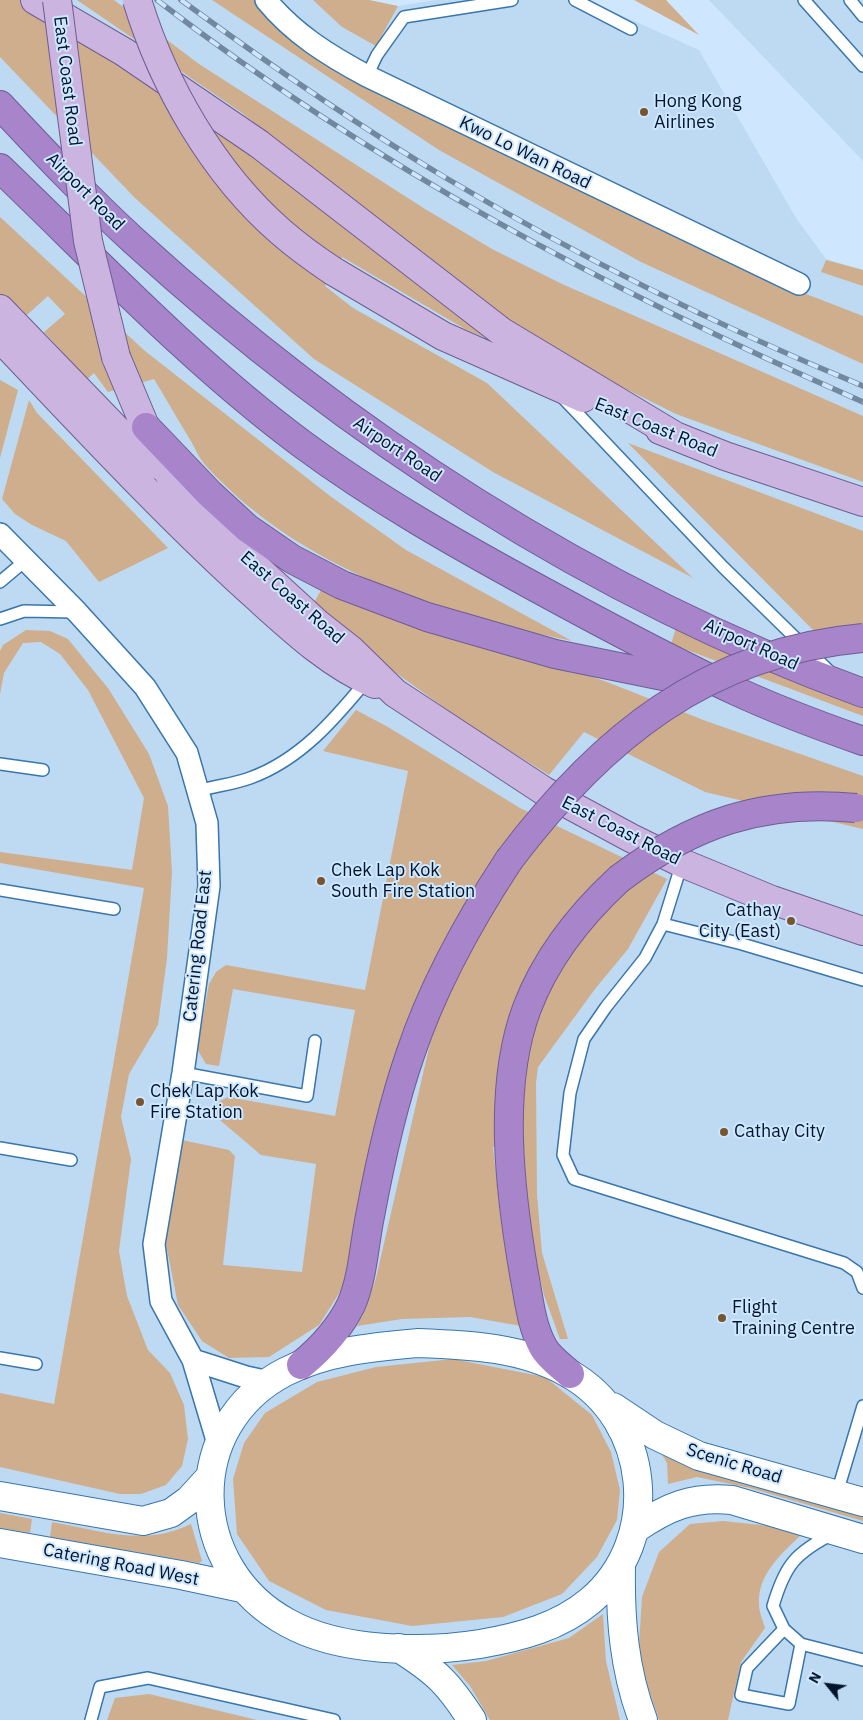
<!DOCTYPE html>
<style>
body{margin:0}
#map{position:relative;width:863px;height:1720px;overflow:hidden;background:#cee7ff;font-family:"IBM Plex Sans",sans-serif}
canvas{display:block}
.north{position:absolute;left:803px;top:1660px;width:50px;height:50px;-webkit-text-stroke:4px #cee7ff;paint-order:stroke;rotate:299deg;font-size:14px;font-weight:700;line-height:20px;text-align:center;color:#00152a}
.north::after{content:'';display:block;margin:auto;width:18px;height:22px;background:#00152a;clip-path:polygon(50% 0,100% 100%,50% 72%,0 100%)}
</style>
<div id="map">
<canvas width="863" height="1720"></canvas>
<div class="north">N</div>
</div>
<script>
const ctx = document.querySelector('canvas').getContext('2d');
ctx.lineJoin = 'round';
function fill(path, color) { ctx.fillStyle = color; ctx.fill(path, 'evenodd'); }
function trace(path, color, width, dash) { ctx.strokeStyle = color; ctx.lineWidth = width; ctx.lineCap = dash ? 'butt' : 'round'; ctx.setLineDash(dash || []); ctx.stroke(path); }
function write(font, color, halo, rows, align = 'center') {
  ctx.font = font + ' "IBM Plex Sans",sans-serif'; ctx.lineWidth = 4; ctx.setLineDash([]); ctx.textBaseline = 'middle'; ctx.strokeStyle = halo; ctx.fillStyle = color; for (const [text, x, y, turn = 0] of rows) {
    ctx.save(); ctx.translate(x, y); ctx.rotate((+turn || 0) * Math.PI / 180); ctx.textAlign = isNaN(turn) ? turn : align; if (halo) ctx.strokeText(text, 0, 0); ctx.fillText(text, 0, 0); ctx.restore();
  }
}
const built = new Path2D(`
 M 0,0 L 369,0 L 398,6 L 436,0 L 587,0 L 699,50 L 796,218 L 826,259 L 863,270 L 863,1720 L 0,1720 Z
 M 709,0 L 863,0 L 863,161 Z`);
const green = new Path2D(`
 M 0,0 L 32,0 L 227,137 L 497,343 L 465,329 L 342,257 L 325,286 L 353,308 L 487,383 L 693,578 L 493,472 L 314,359 L 135,198 L 0,57 Z
 M 77,0 L 114,0 L 199,64 L 425,209 L 492,249 L 562,284 L 863,416 L 863,482 L 676,414 L 550,351 L 457,291 L 355,202 L 242,113 Z
 M 212,0 L 259,0 L 313,50 L 757,275 L 863,316 L 863,364 L 641,262 L 439,150 Z
 M 313,0 L 369,0 L 398,6 L 376,46 L 342,27 Z
 M 634,0 L 666,0 L 699,35 Z
 M 0,217 L 145,351 L 330,496 L 406,550 L 572,641 C 439,613 302,570 207,467 C 199,459 195,447 189,438 C 177,418 166,399 154,379 L 108,392 L 94,373 L 78,388 L 57,364 L 66,356 L 44,332 L 65,314 L 48,296 L 9,331 L 0,321 Z
 M 826,260 L 863,270 L 863,286 L 821,272 Z
 M 0,380 L 18,390 L 0,458 Z
 M 29,400 L 37,413 L 168,548 L 99,582 L 66,541 L 32,525 L 15,514 L 2,499 Z
 M 628,443 L 863,531 L 863,650 L 817,634 Z
 M 325,583 L 607,682 L 706,721 L 863,776 L 863,829 L 705,792 L 584,732 L 549,775 L 467,724 L 385,665 L 312,606 Z
 M 676,628 L 863,702 L 863,716 L 671,644 Z
 M 26,630 L 50,631 L 68,639 L 93,670 L 108,688 L 149,754 L 168,806 L 172,872 L 167,958 L 158,1025 L 129,1074 L 121,1117 L 131,1159 L 119,1251 L 127,1296 L 148,1350 L 170,1373 L 184,1405 L 188,1439 L 182,1466 L 166,1485 L 141,1494 L 120,1494 L 0,1467 L 0,1393 L 54,1404 L 144,888 L 0,863 L 0,852 L 132,870 L 144,798 L 88,690 L 60,654 L 41,642 L 23,643 L 4,673 L 0,694 L 0,651 L 3,645 Z
 M 356,710 L 388,727 L 520,808 L 667,879 L 628,949 L 595,989 L 538,1067 L 536,1083 L 537,1195 L 542,1253 L 568,1339 L 560,1339 L 544,1295 L 525,1216 L 524,1146 L 493,1147 L 501,1221 L 521,1326 L 470,1317 L 402,1319 L 357,1326 L 365,1311 L 376,1278 L 431,1039 L 405,1031 L 396,1052 L 355,1226 L 345,1284 L 319,1325 L 269,1357 L 229,1358 L 202,1341 L 178,1305 L 166,1244 L 182,1140 L 229,1150 L 235,1156 L 223,1265 L 302,1272 L 316,1164 L 261,1155 L 221,1121 L 215,1111 L 218,1102 L 228,1097 L 335,1116 L 355,1010 L 233,989 L 219,1066 L 206,1064 L 197,1049 L 209,984 L 216,972 L 226,965 L 365,990 L 408,771 L 323,751 Z
 M 453,1359 L 545,1377 L 592,1415 L 611,1452 L 620,1490 L 617,1520 L 597,1557 L 562,1594 L 503,1617 L 412,1626 L 326,1610 L 269,1581 L 237,1534 L 233,1479 L 244,1443 L 265,1413 L 317,1382 L 376,1367 Z
 M 658,1448 L 863,1513 L 863,1521 L 750,1488 L 697,1477 L 668,1484 L 667,1463 Z
 M 0,1513 L 32,1519 L 30,1533 L 0,1528 Z
 M 723,1521 L 799,1529 L 801,1535 C 781,1554 757,1575 759,1605 C 759,1612 763,1621 765,1628 L 741,1662 L 728,1720 L 659,1720 L 638,1660 L 642,1597 L 659,1552 L 690,1524 Z
 M 52,1522 C 102,1531 144,1547 191,1524 L 202,1561 L 199,1563 L 50,1537 Z
 M 603,1614 L 606,1661 L 620,1720 L 490,1720 L 470,1686 L 452,1665 L 486,1661 L 569,1638 Z
 M 149,1694 L 257,1720 L 107,1720 L 115,1698 Z`);
const lane = new Path2D(`
 M 575,0 L 631,29
 M 804,0 L 863,66
 M 850,0 L 863,16
 M 367,76 L 377,55 L 404,17 L 512,0
 M 563,398 L 723,567 L 829,671
 M 0,582 L 26,560
 M 0,619 L 24,611 L 75,612
 M 0,764 L 43,770
 M 198,791 C 215,786 234,784 250,778 C 300,760 334,720 367,680
 M 682,863 L 663,924 L 645,958 L 606,1007 L 584,1039 L 570,1093 L 563,1155 L 574,1179 L 844,1263 L 857,1272 L 863,1288
 M 0,890 L 114,909
 M 663,924 L 742,944 L 863,980
 M 183,1073 L 307,1096 L 315,1041
 M 0,1148 L 71,1160
 M 0,1358 L 36,1364
 M 837,1493 L 863,1406
 M 834,1533 C 795,1553 785,1565 773,1606 L 784,1629 L 801,1644 L 863,1660
 M 784,1629 L 747,1668 L 741,1695 L 789,1704 L 801,1644
 M 91,1720 L 100,1687 L 148,1678 L 334,1720`);
const street = new Path2D(`
 M 266,0 C 294,34 328,55 367,76 L 799,284
 M 0,534 L 77,612 L 145,687 L 187,753 L 207,823 L 209,886 L 183,1073 L 154,1244 L 161,1301 L 193,1360 L 219,1447
 M 193,1360 L 246,1377 L 269,1382`);
const secondary = new Path2D(`
 M 418,1343 C 470,1345 522,1347 568,1373 C 651,1419 663,1540 590,1601 C 559,1627 520,1637 480,1644 C 422,1653 340,1652 288,1623 C 187,1569 181,1426 285,1372 C 326,1351 373,1347 418,1343 Z
 M 613,1407 L 655,1435 L 699,1456 L 863,1502
 M 0,1496 L 143,1521 L 171,1513 L 189,1500 L 210,1477
 M 635,1529 C 667,1507 692,1496 732,1500 L 863,1539
 M 0,1543 L 181,1575 L 242,1588
 M 621,1566 C 620,1619 624,1670 643,1720
 M 399,1648 C 437,1672 448,1683 472,1720`);
const primary = new Path2D(`
 M 35,0 L 124,52 L 259,144 L 502,332 L 677,437
 M 333,271 L 443,336 L 583,398
 M 0,309 L 119,432 L 162,467
 M 0,338 C 82,424 163,512 251,592 C 289,626 328,664 375,684
 M 116,357 L 157,455 L 178,488 L 223,537 L 318,624 L 351,650 L 395,693 L 544,791 L 631,838 L 682,863 L 772,900 L 863,931
 M 660,430 L 725,456 L 863,502`);
const highway = new Path2D(`
 M 0,105 C 43,151 87,198 134,241 C 346,434 592,595 863,693
 M 0,168 C 98,262 193,363 302,444 C 375,498 456,544 535,587 C 601,623 668,659 736,691 C 777,710 820,726 863,741
 M 146,427 L 210,494 L 247,528 L 292,559 L 342,585 L 427,617 L 555,654 L 702,684
 M 301,1365 C 322,1348 339,1329 351,1305 C 363,1277 364,1245 370,1216 C 380,1162 392,1107 410,1055 C 433,985 469,921 509,860
 M 570,1374 C 561,1366 549,1358 543,1347 C 531,1325 529,1299 524,1274 C 510,1192 497,1088 527,1008 C 546,958 580,915 619,879`);
const rail = new Path2D(`
 M 157,0 C 374,167 613,292 863,402
 M 181,0 C 267,63 355,124 446,178 C 579,257 720,327 863,386`);
const primaryBridge = new Path2D(`
 M 57,0 L 88,241 L 116,357
 M 137,0 C 163,85 213,173 281,232 C 297,246 315,259 333,271`);
const highwayBridge = new Path2D(`
 M 509,860 C 601,738 706,652 863,638
 M 619,879 C 693,823 764,799 856,808`);
const markers = [
 [644,112,5,"#78552e"],
 [321,881,5,"#78552e"],
 [791,921,5,"#78552e"],
 [140,1102,5,"#78552e"],
 [724,1132,5,"#78552e"],
 [722,1318,5,"#78552e"]
];
const streetNames = [
 ["East Coast Road",67,81,83],
 ["Kwo Lo Wan Road",525,153,26],
 ["Airport Road",85,192,45],
 ["East Coast Road",656,428,22],
 ["Airport Road",397,450,34],
 ["East Coast Road",292,598,41],
 ["Airport Road",751,645,24],
 ["East Coast Road",621,831,27],
 ["Catering Road East",198,946,-84],
 ["Scenic Road",734,1464,17],
 ["Catering Road West",121,1565,11]
];
const poiNames = [
 ["Hong Kong",654,102],
 ["Airlines",654,123],
 ["Chek Lap Kok",331,871],
 ["South Fire Station",331,892],
 ["Cathay",781,911,"right"],
 ["City (East)",781,932,"right"],
 ["Chek Lap Kok",150,1092],
 ["Fire Station",150,1113],
 ["Cathay City",734,1132],
 ["Flight",732,1308],
 ["Training Centre",732,1329]
];
fill(built, '#bed9f2');
fill(green, '#cfae8d');
trace(lane, '#3876ab', 14);
trace(street, '#3876ab', 24);
trace(secondary, '#3876ab', 30);
trace(primary, '#6d5d93', 30);
trace(highway, '#6d5d93', 30);
trace(lane, '#fff', 11);
trace(street, '#fff', 21);
trace(secondary, '#fff', 28);
trace(primary, '#cbb5e0', 28);
trace(highway, '#a884cb', 28);
trace(rail, '#71889f', 5.5);
trace(rail, '#cee7ff', 4, [11]);
trace(primaryBridge, '#6d5d93', 30, []);
trace(highwayBridge, '#6d5d93', 30, []);
trace(primaryBridge, '#cbb5e0', 28);
trace(highwayBridge, '#a884cb', 28);
for (const [x, y, r, color] of markers) { const dot = new Path2D(); dot.arc(x, y, r, 0, 2 * Math.PI); ctx.fillStyle = color; ctx.fill(dot); trace(dot, '#cee7ff', 2); }
write('18px', '#00152a', '#cee7ff', streetNames);
write('18px', '#00152a', '#cee7ff', poiNames, 'left');
</script>
